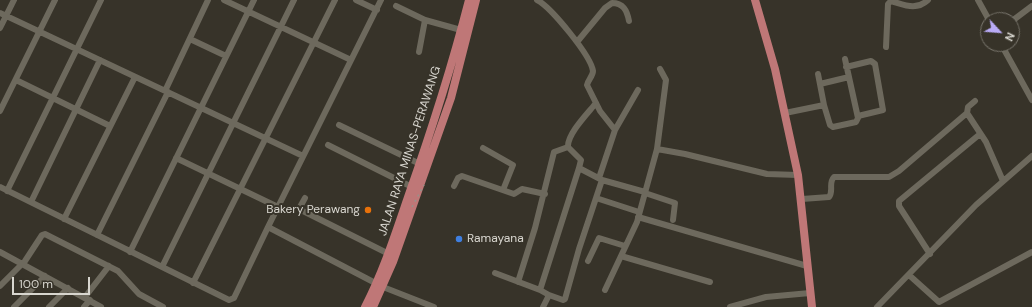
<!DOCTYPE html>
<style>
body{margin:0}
#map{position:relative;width:1032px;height:307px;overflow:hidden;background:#373329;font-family:"DM Sans",sans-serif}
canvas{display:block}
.north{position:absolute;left:980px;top:12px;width:40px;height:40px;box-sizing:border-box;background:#373329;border:1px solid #77746b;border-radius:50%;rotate:116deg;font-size:11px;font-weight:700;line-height:16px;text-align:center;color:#d8d6cf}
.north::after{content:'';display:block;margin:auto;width:14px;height:18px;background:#b9abf7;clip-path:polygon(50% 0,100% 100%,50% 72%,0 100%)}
.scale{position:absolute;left:12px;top:277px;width:78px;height:18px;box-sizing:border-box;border:2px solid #d8d6cf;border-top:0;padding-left:5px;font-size:12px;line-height:14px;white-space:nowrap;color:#d8d6cf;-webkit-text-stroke:3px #373329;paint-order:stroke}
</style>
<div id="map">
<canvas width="1032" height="307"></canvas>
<div class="north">N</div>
<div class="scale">100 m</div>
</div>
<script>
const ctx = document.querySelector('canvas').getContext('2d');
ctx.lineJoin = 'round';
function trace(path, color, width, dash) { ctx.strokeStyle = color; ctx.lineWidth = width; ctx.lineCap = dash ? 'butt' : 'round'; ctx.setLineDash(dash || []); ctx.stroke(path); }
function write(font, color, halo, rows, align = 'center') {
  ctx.font = font + ' "DM Sans",sans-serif'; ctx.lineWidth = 4; ctx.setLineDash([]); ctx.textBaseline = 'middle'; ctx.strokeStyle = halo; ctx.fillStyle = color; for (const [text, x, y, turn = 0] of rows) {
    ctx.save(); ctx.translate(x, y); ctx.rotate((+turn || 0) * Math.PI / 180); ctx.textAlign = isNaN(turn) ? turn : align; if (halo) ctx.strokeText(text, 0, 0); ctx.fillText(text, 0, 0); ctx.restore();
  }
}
const minor = new Path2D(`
 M 224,0 L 351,60
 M 356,0 L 377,10
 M 537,0 C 551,7 591,56 593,71 C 593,76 588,80 587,85 L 600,111 L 615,130 L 638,90
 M 978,0 L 989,20
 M 396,6 L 425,20 L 461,30
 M 0,13 L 303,156
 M 1012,21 L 1032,6
 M 0,28 L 14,0
 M 190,39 L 226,56
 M 577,42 L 605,8 L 612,3 C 623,3 627,10 629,21
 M 1001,44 L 1032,100
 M 886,47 L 888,4 L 891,1 C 905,5 916,11 928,0
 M 419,52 L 425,20
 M 846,67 L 871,61 L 875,64 L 883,110 L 858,116
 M 818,74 L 824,105
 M 16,80 L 110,126
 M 820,84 L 849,77
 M 165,91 L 208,0
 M 975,101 L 968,107 L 967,113 L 986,142 L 1003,181
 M 0,111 L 55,0
 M 785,113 L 824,105 L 830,125 L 833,127 L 856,122 L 858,118 L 845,59
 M 339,125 L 420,164
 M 328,145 L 412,187
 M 568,147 C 567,134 588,113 596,103
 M 483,148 L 513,165 L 503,190
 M 657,149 L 666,80 L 660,69
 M 176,158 L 278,207
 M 599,178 L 615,130
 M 454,186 L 458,178 L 462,176 L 514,194 L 522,189 L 545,194
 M 0,187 L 229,300 L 234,298 L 268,227 L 383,287 L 434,307
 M 7,191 L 101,0
 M 645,193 L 675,203 L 673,220
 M 305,198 L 300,207 L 301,210 L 389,254
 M 596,198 L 639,212
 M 802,199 L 829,197 C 834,191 828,183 834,177 L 889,177 L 899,171 L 967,113
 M 31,202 L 100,60
 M 638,217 L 807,266
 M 64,219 L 135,77
 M 268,227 L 381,0
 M 97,235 L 168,92
 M 0,252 L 101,307
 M 130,252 L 254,0
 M 930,254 L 899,206 L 899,201 L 980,134
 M 621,256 L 710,282
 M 588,261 L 599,238 L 625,246
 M 162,267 L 294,0
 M 495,273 L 540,290
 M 909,275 L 939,302 L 1032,252
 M 518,282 L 535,228 L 554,152 L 568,147 L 581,160 L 579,168
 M 193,283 L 335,0
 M 0,286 L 25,261 L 42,235 L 45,234 L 118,271 L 139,294 L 163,307
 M 605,290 L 637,222 L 657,149 L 685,154 L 767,174 L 798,175
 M 549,295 L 563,300 L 565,299 L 579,249 L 602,180
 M 85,297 L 109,266
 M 14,307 L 45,276
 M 49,307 L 68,288
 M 84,307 L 90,300
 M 543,307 L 549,295 L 540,290 L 579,168 L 602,180 L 645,192
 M 730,307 L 766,297 L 810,293
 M 877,307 L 976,205 L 1032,156`);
const major = new Path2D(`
 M 755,0 L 775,69 L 798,175 L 812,307
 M 365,307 C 383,272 395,235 408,197 C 431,132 452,66 469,0
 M 373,307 L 393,262 L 451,98 L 476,0`);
const rail = new Path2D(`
 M 412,207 L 424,185`);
const markers = [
 [368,210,4,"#e8710a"],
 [459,239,4,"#3f7fe0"]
];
const streetNames = [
 ["JALAN RAYA MINAS-PERAWANG",410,151,-72]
];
const poiNames = [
 ["Bakery Perawang",360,210],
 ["Ramayana",467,239,"left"]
];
trace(minor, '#6d695d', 6);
trace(major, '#bf7777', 8);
trace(rail, '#96938b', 1.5, [2, 4]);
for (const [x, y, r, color] of markers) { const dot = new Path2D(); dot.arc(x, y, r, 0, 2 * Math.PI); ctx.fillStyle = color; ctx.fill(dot); trace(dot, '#373329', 1.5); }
write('12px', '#d8d6cf', '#373329', streetNames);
write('12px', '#d8d6cf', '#373329', poiNames, 'right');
</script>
